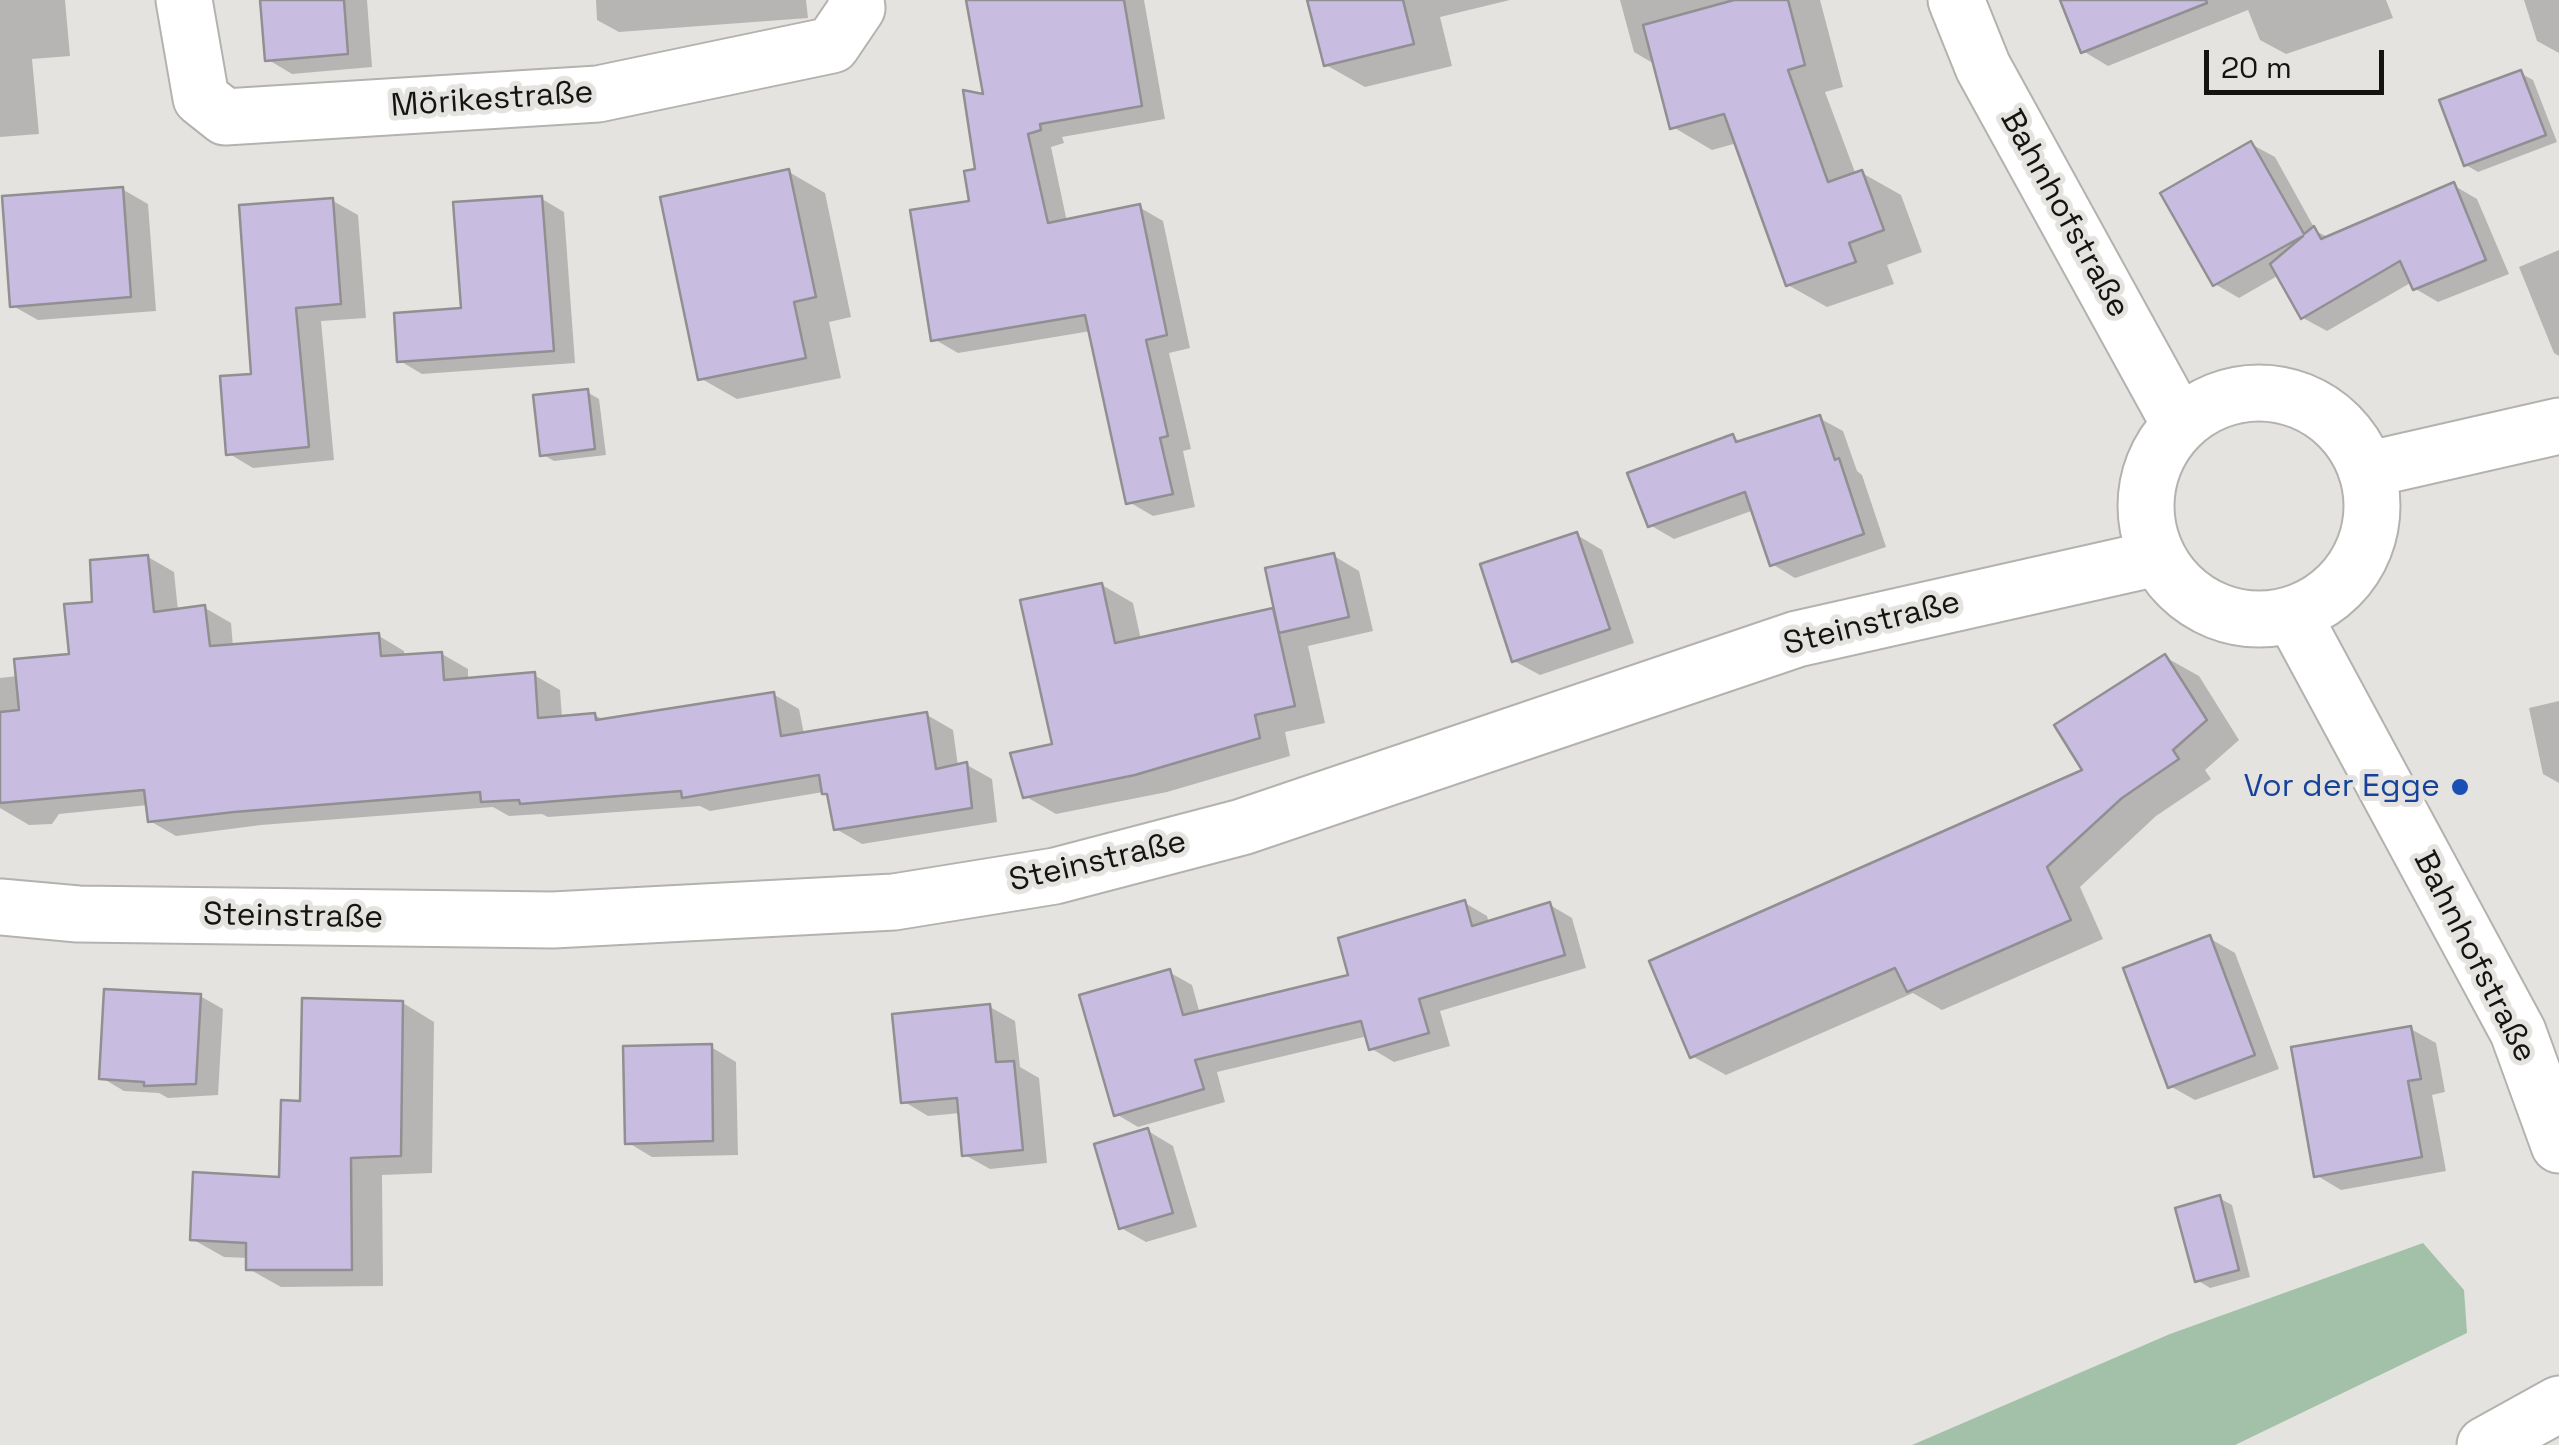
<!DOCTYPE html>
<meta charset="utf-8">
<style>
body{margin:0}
#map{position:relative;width:2559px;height:1445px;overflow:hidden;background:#e5e3e0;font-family:"Space Grotesk",sans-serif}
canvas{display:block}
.scale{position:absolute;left:2204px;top:50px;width:180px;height:45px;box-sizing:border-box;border:5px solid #141413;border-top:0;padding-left:12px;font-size:30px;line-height:35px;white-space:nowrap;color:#141413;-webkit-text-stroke:8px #e5e3e0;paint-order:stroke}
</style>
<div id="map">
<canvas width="2559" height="1445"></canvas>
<div class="scale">20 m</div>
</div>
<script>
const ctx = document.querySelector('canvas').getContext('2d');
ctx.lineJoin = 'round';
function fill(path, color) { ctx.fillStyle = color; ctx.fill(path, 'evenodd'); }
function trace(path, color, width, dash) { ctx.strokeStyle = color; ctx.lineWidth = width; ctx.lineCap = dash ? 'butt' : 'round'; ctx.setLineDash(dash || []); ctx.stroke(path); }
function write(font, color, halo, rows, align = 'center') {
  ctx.font = font + ' "Space Grotesk",sans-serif'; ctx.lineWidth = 10; ctx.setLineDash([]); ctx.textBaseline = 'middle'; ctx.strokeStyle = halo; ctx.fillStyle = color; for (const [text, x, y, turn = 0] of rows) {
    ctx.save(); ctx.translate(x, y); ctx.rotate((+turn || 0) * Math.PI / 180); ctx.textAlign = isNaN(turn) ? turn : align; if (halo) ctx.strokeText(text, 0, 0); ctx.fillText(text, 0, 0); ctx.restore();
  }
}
const green = new Path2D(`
 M 2423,1243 L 2464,1290 L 2467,1333 L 2235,1445 L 1912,1445 L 2170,1334 Z`);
const shadow = new Path2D(`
 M 0,0 L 65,0 L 70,56 L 32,59 L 39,134 L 0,137 Z
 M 262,0 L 367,0 L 372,67 L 292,74 L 267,59 Z
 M 596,0 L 806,0 L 808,18 L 619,32 L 597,20 Z
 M 968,0 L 1144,0 L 1165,119 L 1062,137 L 1064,143 L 1051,147 L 1067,222 L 1139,207 L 1163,221 L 1190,348 L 1169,353 L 1191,449 L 1183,451 L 1195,507 L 1153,516 L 1129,502 L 1091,331 L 958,353 L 934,339 L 972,203 L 986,97 Z
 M 1310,0 L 1510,0 L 1440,17 L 1452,66 L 1365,87 L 1326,65 Z
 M 1620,0 L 1820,0 L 1843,87 L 1825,92 L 1856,175 L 1862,173 L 1901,195 L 1922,252 L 1887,265 L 1894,284 L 1827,307 L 1788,285 L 1737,143 L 1712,150 L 1673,127 L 1656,65 L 1634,52 Z
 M 2063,0 L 2386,0 L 2393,18 L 2286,54 L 2260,40 L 2248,10 L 2108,66 L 2083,51 Z
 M 2524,0 L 2559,0 L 2559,53 L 2537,41 Z
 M 2520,73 L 2533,80 L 2557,142 L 2478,172 L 2466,165 Z
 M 2251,144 L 2275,157 L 2316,231 L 2329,238 L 2453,185 L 2477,199 L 2509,274 L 2438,302 L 2414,288 L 2412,282 L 2327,331 L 2303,318 L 2279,275 L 2239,298 L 2215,284 Z
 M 789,172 L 825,193 L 851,317 L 829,322 L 841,378 L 737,399 L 700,378 Z
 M 122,189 L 148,204 L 156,311 L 38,320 L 13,306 Z
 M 542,199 L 564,212 L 575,363 L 422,374 L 400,361 L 463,310 Z
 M 333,201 L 358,215 L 366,318 L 321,321 L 334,460 L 253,468 L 228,453 L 254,376 Z
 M 2559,250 L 2559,356 L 2554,353 L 2519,267 Z
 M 587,392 L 599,399 L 606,455 L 554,461 L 542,454 Z
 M 1819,418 L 1843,431 L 1857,471 L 1862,475 L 1886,547 L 1795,578 L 1772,564 L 1754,510 L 1674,539 L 1650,525 L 1733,437 L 1743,443 Z
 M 1577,535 L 1602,550 L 1634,643 L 1540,675 L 1514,661 Z
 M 1334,556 L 1359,571 L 1373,631 L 1308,646 L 1325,723 L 1285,732 L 1290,756 L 1167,792 L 1056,814 L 1025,796 L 1055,745 L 1102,585 L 1133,603 L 1141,640 L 1273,610 L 1277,613 Z
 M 148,557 L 174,572 L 178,611 L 205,608 L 231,623 L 233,647 L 379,636 L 404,651 L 405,657 L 442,654 L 468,669 L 468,681 L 534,675 L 560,690 L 562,718 L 595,715 L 605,721 L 773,694 L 799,709 L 804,734 L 927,715 L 953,730 L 958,766 L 967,765 L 992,779 L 997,822 L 862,844 L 836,829 L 830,796 L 823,792 L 710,811 L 700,806 L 548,817 L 542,814 L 509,816 L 493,807 L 261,825 L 176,836 L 150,821 L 148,805 L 59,814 L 52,824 L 29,825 L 0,808 L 0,678 L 18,676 L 72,656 L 95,604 Z
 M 2165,657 L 2199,676 L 2239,740 L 2205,770 L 2211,779 L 2156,816 L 2080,887 L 2103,939 L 1942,1010 L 1913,993 L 1726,1075 L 1692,1056 L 2086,771 Z
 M 2559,701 L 2559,783 L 2543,774 L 2529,708 Z
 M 1465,903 L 1487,916 L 1489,923 L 1550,905 L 1572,918 L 1586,968 L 1440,1011 L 1450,1046 L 1394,1062 L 1372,1049 L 1368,1036 L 1217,1072 L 1225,1102 L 1138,1127 L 1116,1114 L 1169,972 L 1192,985 L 1200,1014 L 1351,976 Z
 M 2209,938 L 2235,953 L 2279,1069 L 2195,1100 L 2170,1086 Z
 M 200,996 L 223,1009 L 218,1095 L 168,1098 L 159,1093 L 124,1091 L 102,1078 Z
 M 403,1003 L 434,1022 L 432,1173 L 382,1175 L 383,1286 L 281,1287 L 249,1269 L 249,1258 L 224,1257 L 192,1239 L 282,1180 L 303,1103 Z
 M 990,1007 L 1015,1021 L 1020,1067 L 1039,1078 L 1047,1163 L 990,1169 L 965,1155 L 961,1113 L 928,1116 L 903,1101 Z
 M 2411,1029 L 2436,1043 L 2445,1092 L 2432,1095 L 2446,1171 L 2341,1190 L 2316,1175 Z
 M 711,1047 L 736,1062 L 738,1155 L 652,1157 L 627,1142 Z
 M 1148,1131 L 1173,1146 L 1197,1227 L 1146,1242 L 1121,1228 Z
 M 2219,1198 L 2232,1205 L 2250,1277 L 2210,1288 L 2197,1280 Z`);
const building = new Path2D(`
 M 260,0 L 344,0 L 348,54 L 265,61 Z
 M 966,0 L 1124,0 L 1142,106 L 1040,124 L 1041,130 L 1028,134 L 1048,223 L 1140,204 L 1167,335 L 1146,340 L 1168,436 L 1160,438 L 1173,494 L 1126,504 L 1085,315 L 931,341 L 910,210 L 969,201 L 964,171 L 975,169 L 963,90 L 983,94 Z
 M 1307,0 L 1403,0 L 1414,44 L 1324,66 Z
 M 1734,0 L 1788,0 L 1805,65 L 1788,70 L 1828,182 L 1862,170 L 1884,230 L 1849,243 L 1856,262 L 1786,286 L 1724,114 L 1670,129 L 1643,25 Z
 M 2060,0 L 2206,0 L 2207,3 L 2081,53 Z
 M 2521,70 L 2546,135 L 2464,166 L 2439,100 Z
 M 2251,141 L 2304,234 L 2314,226 L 2321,239 L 2454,182 L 2486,260 L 2413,290 L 2400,261 L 2301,319 L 2270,264 L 2303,236 L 2213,286 L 2160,193 Z
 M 789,169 L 816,297 L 794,302 L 806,358 L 698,380 L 660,197 Z
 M 123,187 L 131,297 L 10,307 L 2,196 Z
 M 542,196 L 554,351 L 397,362 L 394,313 L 461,308 L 453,202 Z
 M 333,198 L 341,304 L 296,308 L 309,447 L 226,455 L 220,376 L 251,374 L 239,205 Z
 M 588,389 L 595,449 L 540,456 L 533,395 Z
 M 1820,415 L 1835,460 L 1839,458 L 1864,534 L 1770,566 L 1745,492 L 1648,527 L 1627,473 L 1733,434 L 1736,442 Z
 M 1577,532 L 1610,629 L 1512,662 L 1480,564 Z
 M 1334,553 L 1349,617 L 1279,633 L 1265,568 Z
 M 148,555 L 154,612 L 205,605 L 210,646 L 379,633 L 381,656 L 442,652 L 444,680 L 535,672 L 538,718 L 595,713 L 596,720 L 774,692 L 781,736 L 927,712 L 936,769 L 967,762 L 972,808 L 834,830 L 827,794 L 822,794 L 819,775 L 682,798 L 681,791 L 520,804 L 519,800 L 481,802 L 480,792 L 234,812 L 148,822 L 144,790 L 0,803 L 0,712 L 19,710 L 14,659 L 69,654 L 64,604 L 92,602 L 90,560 Z
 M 1102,583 L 1115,643 L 1273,608 L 1295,706 L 1255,715 L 1260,738 L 1135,775 L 1023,798 L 1010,753 L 1052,744 L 1020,600 Z
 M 2165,654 L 2207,720 L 2173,750 L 2179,759 L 2122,798 L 2047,867 L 2071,920 L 1907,992 L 1895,968 L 1690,1058 L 1649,961 L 2082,770 L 2054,725 Z
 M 1465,900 L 1472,926 L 1550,902 L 1565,955 L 1419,999 L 1429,1033 L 1369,1050 L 1361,1021 L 1195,1060 L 1204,1089 L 1114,1116 L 1079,995 L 1170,969 L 1183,1015 L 1348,975 L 1338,938 Z
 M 2210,935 L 2255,1055 L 2168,1088 L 2123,968 Z
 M 104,989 L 201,994 L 196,1084 L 144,1086 L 144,1082 L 99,1079 Z
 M 302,998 L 403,1001 L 401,1156 L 351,1158 L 352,1270 L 246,1270 L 246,1243 L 190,1240 L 193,1172 L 279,1177 L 281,1100 L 300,1101 Z
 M 990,1004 L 996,1062 L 1014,1061 L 1023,1150 L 962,1156 L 957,1098 L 901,1103 L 892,1014 Z
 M 2411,1026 L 2421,1079 L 2408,1081 L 2422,1157 L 2314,1177 L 2291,1047 Z
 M 712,1044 L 713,1141 L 625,1144 L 623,1046 Z
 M 1148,1128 L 1173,1213 L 1119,1229 L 1094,1144 Z
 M 2220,1195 L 2239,1270 L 2195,1282 L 2175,1208 Z`);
const minor = new Path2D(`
 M 184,0 L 201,98 L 225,117 L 598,94 L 832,45 L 857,8 L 856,0
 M 2366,470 L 2559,426
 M 0,907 L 78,914 L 553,920 L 894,902 L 1055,876 L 1242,827 L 1797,639 L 2157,558`);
const tertiary = new Path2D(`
 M 1956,0 L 1983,67 L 2180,425
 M2146 506a113 113 0 1 1 226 0a113 113 0 1 1-226 0Z
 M 2293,615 L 2518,1032 L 2559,1145`);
const motorway = new Path2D(`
 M 2485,1445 L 2559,1404`);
const markers = [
 [2460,787,10,"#1a4fb4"]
];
const streetNames = [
 ["Mörikestraße",492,100,-4],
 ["Bahnhofstraße",2064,214,61],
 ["Steinstraße",1872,624,-14],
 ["Steinstraße",1098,862,-13],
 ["Steinstraße",293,917,1],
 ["Bahnhofstraße",2474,957,63]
];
const transitNames = [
 ["Vor der Egge",2440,787]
];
fill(green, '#a2c1a8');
fill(shadow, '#0003');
fill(building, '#c8bde1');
trace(building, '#908f92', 2.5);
trace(minor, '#b4b2af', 59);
trace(tertiary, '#b4b2af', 59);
trace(motorway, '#b4b2af', 59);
trace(minor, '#fff', 55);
trace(tertiary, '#fff', 55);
trace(motorway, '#fff', 55);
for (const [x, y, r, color] of markers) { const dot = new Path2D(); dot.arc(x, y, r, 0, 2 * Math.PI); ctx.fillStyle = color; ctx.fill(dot); trace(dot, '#e5e3e0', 4); }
write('32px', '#141413', '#e5e3e0', streetNames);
write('32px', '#164399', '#e5e3e0', transitNames, 'right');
</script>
